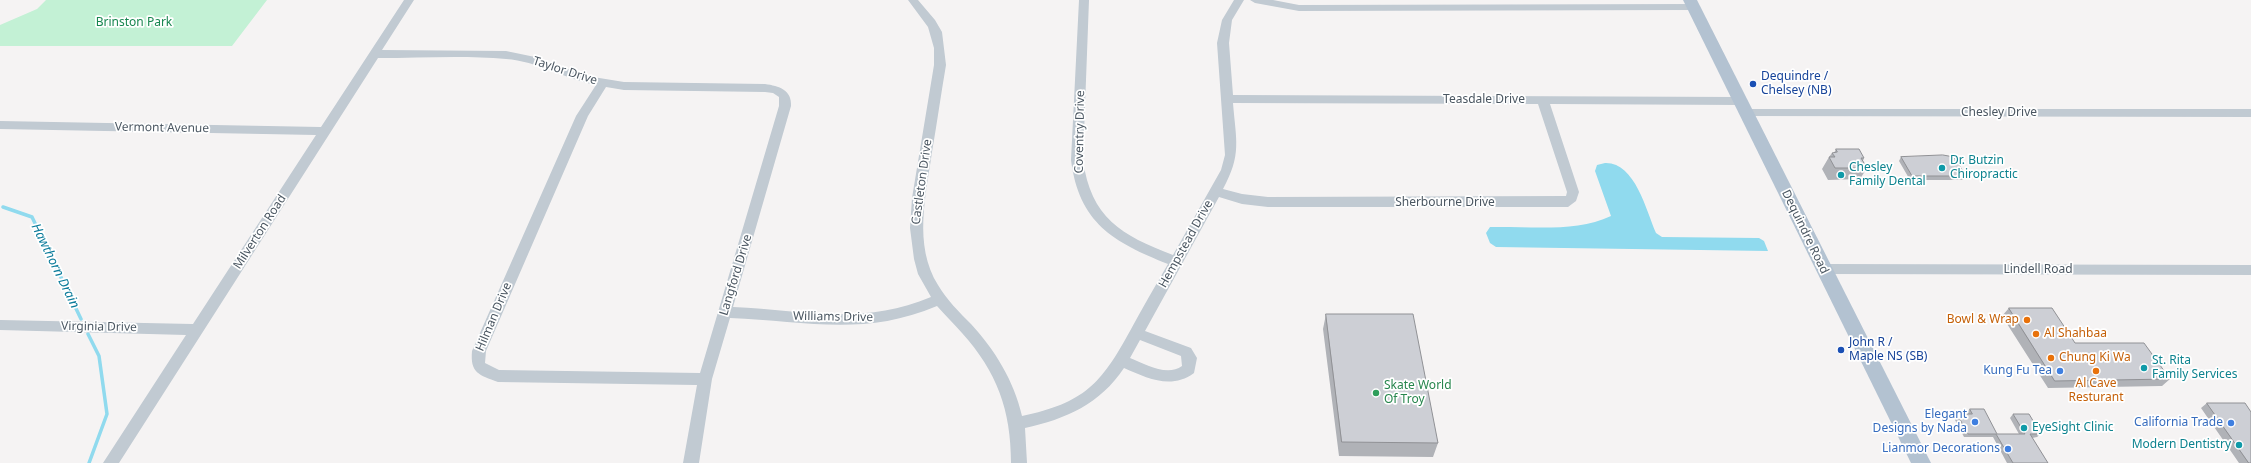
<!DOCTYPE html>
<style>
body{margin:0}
canvas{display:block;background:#f5f3f3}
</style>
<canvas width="2251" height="463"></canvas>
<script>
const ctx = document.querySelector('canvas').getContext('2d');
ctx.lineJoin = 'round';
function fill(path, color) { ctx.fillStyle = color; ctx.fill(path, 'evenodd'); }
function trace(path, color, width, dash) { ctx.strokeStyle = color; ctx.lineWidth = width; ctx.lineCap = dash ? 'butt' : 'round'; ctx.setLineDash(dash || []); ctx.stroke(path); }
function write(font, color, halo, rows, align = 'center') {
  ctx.font = font + ' "Noto Sans",sans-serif'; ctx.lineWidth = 3.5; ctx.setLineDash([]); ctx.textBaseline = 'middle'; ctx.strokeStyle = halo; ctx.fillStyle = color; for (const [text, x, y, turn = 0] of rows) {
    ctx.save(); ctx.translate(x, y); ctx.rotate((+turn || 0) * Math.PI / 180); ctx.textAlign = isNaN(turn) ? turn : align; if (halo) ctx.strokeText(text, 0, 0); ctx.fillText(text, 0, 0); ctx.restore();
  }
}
const green = new Path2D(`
 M 46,0 L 267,0 L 232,46 L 0,46 L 0,25 L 37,9 Z`);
const water = new Path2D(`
 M 1605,163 C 1635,162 1646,210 1656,233 L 1662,237 L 1759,238 L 1764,241 L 1768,251 L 1496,247 L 1490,243 L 1486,233 L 1490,227 C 1529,226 1575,233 1611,216 L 1595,171 L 1597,165 Z`);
const stream = new Path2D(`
 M 3,207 L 32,217 L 81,319
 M 88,334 L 99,356 L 107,414 L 89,463`);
const minor = new Path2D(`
 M 404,0 L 414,0 L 382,50 L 506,51 L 535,57 L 587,76 L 624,82 L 765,84 C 779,86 792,90 791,106 L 733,307 C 804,310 862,326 931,297 L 918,274 L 914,259 L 910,228 L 912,198 L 934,65 L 934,48 L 928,27 L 908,0 L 918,0 L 935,20 L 942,32 L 946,65 C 941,94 937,123 932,152 C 926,195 913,245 938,285 C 947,300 959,312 971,324 C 995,350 1014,381 1022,416 C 1084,403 1101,384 1130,331 C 1142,309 1155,286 1168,264 C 1113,242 1079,223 1071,160 L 1079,0 L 1089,0 L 1083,160 C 1091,218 1121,235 1173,255 L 1221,170 L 1225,155 L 1217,43 L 1222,20 L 1234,0 L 1244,0 L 1232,20 L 1229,43 L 1233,95 L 1741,97 L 1747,101 L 1741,105 L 1550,104 L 1579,192 L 1576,201 L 1568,207 L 1268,207 L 1242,204 L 1219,197 L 1145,331 L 1191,348 L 1197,358 L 1194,373 C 1171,390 1147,378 1124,368 C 1100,404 1066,419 1025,428 L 1027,463 L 1011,463 C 1011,410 997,372 962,333 C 954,324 945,315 937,306 C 864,337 806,321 730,318 L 712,379 L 699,463 L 683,463 L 697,385 L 498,382 C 479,375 470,373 472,351 L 576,116 L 596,85 C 565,79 537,61 506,59 C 464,55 420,58 378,58 L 119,463 L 103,463 L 186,335 L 0,330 L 0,320 L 193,324 L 316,135 L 0,129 L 0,121 L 321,127 ZM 606,87 L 624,90 L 765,92 L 773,93 L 779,97 L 779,106 L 700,373 L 499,370 L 485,363 L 486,351 L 588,116 ZM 1233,103 L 1538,104 L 1567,192 L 1566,196 L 1268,197 L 1242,194 L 1223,189 C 1242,154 1236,141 1233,103 ZM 1140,340 L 1181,356 L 1182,366 C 1167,377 1145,364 1130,358 Z
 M 1250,0 L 1273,0 L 1299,5 L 1693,4 L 1698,7 L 1693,10 L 1299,11 L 1255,3 Z
 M 1747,109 L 2251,109 L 2251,117 L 1743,116 L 1741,113 L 1743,110 Z
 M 1824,264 L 2251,265 L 2251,275 L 1824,274 L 1819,273 L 1817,269 L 1819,265 Z`);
const major = new Path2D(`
 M 1683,0 L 1697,0 L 1931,463 L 1911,463 Z`);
const wall = new Path2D(`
 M 1836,149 L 1864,158 L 1863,161 L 1867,168 L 1860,179 L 1828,180 L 1822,169 L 1829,157 L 1832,153 L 1834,153 Z
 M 1901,157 L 1966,176 L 1963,180 L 1910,180 L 1899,161 Z
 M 2009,308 L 2075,343 L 2170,379 L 2162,386 L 2048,388 L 2002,316 Z
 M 1326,314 L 1438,443 L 1433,457 L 1339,456 L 1323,329 Z
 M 2207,403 L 2251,463 L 2239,463 L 2201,408 Z
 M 1970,409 L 1997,434 L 2019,434 L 2010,418 L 2013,414 L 2041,434 L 2037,437 L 2032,438 L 2048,463 L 2007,463 L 1993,437 L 1964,437 L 1954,418 L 1957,414 L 1967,414 L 1966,413 Z`);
const building = new Path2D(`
 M 1836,149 L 1859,149 L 1864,158 L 1861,158 L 1867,168 L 1835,168 L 1829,157 L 1835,157 L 1832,153 L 1837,152 Z
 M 1943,155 L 1954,157 L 1966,176 L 1912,176 L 1901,157 Z
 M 2009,308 L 2052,308 L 2075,343 L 2144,343 L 2170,379 L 2055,381 Z
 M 1326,314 L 1413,314 L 1438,443 L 1342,442 Z
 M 2207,403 L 2245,403 L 2251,412 L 2251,463 L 2249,463 Z
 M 1970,409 L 1984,409 L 1997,434 L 2025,434 L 2013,414 L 2029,414 L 2041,434 L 2030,434 L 2048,463 L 2013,463 L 1996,434 L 1968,434 L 1957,414 L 1972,414 Z`);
const markers = [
 [1753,84,4,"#1a4fb4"],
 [1942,168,4,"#0f9aa8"],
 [1841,175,4,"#0f9aa8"],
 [2027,320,4,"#e8710a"],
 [2036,334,4,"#e8710a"],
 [1841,350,4,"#1a4fb4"],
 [2051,358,4,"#e8710a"],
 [2144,368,4,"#0f9aa8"],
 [2060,371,4,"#3f7fe0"],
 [2096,371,4,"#e8710a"],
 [1376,393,4,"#2e9e5b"],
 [1975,422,4,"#3f7fe0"],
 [2231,423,4,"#3f7fe0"],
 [2024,428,4,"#0f9aa8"],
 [2239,445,4,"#0f9aa8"],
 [2008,449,4,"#3f7fe0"]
];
const parkNames = [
 ["Brinston Park",134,23]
];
const streetNames = [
 ["Taylor Drive",565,71,18],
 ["Teasdale Drive",1484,100],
 ["Chesley Drive",1999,113],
 ["Vermont Avenue",162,128,1],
 ["Coventry Drive",1080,132,-89],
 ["Castleton Drive",922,182,-82],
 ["Sherbourne Drive",1445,203],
 ["Milverton Road",260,232,-57],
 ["Dequindre Road",1805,232,64],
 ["Hempstead Drive",1186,244,-61],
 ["Lindell Road",2038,270],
 ["Langford Drive",736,275,-73],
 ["Hilman Drive",494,317,-67],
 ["Williams Drive",833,317,1],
 ["Virginia Drive",99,327,1]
];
const transitNames = [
 ["Dequindre /",1761,77],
 ["Chelsey (NB)",1761,91],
 ["John R /",1849,343],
 ["Maple NS (SB)",1849,357]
];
const cultureNames = [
 ["Dr. Butzin",1950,161],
 ["Chiropractic",1950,175],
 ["Chesley",1849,168],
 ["Family Dental",1849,182],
 ["St. Rita",2152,361],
 ["Family Services",2152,375],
 ["EyeSight Clinic",2032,428],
 ["Modern Dentistry",2231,445,"right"]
];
const foodNames = [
 ["Bowl & Wrap",2019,320,"right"],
 ["Al Shahbaa",2044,334],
 ["Chung Ki Wa",2059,358],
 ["Al Cave",2096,384,"center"],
 ["Resturant",2096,398,"center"]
];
const shopNames = [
 ["Kung Fu Tea",2052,371],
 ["Elegant",1967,415],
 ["Designs by Nada",1967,429],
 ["California Trade",2223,423],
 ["Lianmor Decorations",2000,449]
];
const leisureNames = [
 ["Skate World",1384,386],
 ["Of Troy",1384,400]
];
const waterNames = [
 ["Hawthorn Drain",55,266,64]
];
fill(green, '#c3f1d5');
fill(water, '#90daee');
trace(stream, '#90daee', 3.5);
fill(minor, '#c1cad2');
fill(major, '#b3c2d1');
fill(wall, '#b0b2b7');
fill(building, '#cdcfd5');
trace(building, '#909195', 1);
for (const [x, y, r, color] of markers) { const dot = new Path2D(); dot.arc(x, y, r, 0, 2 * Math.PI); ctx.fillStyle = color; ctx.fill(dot); trace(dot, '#fff', 1.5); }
write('12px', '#17864f', '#fff', parkNames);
write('12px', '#4a5661', '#fff', streetNames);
write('12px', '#164399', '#fff', transitNames, 'left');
write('12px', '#0d838f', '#fff', cultureNames, 'left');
write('12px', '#c56008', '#fff', foodNames, 'left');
write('12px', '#366cbe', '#fff', shopNames, 'right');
write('12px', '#27864d', '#fff', leisureNames, 'left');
write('italic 13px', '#0c7c9b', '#fff', waterNames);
</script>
